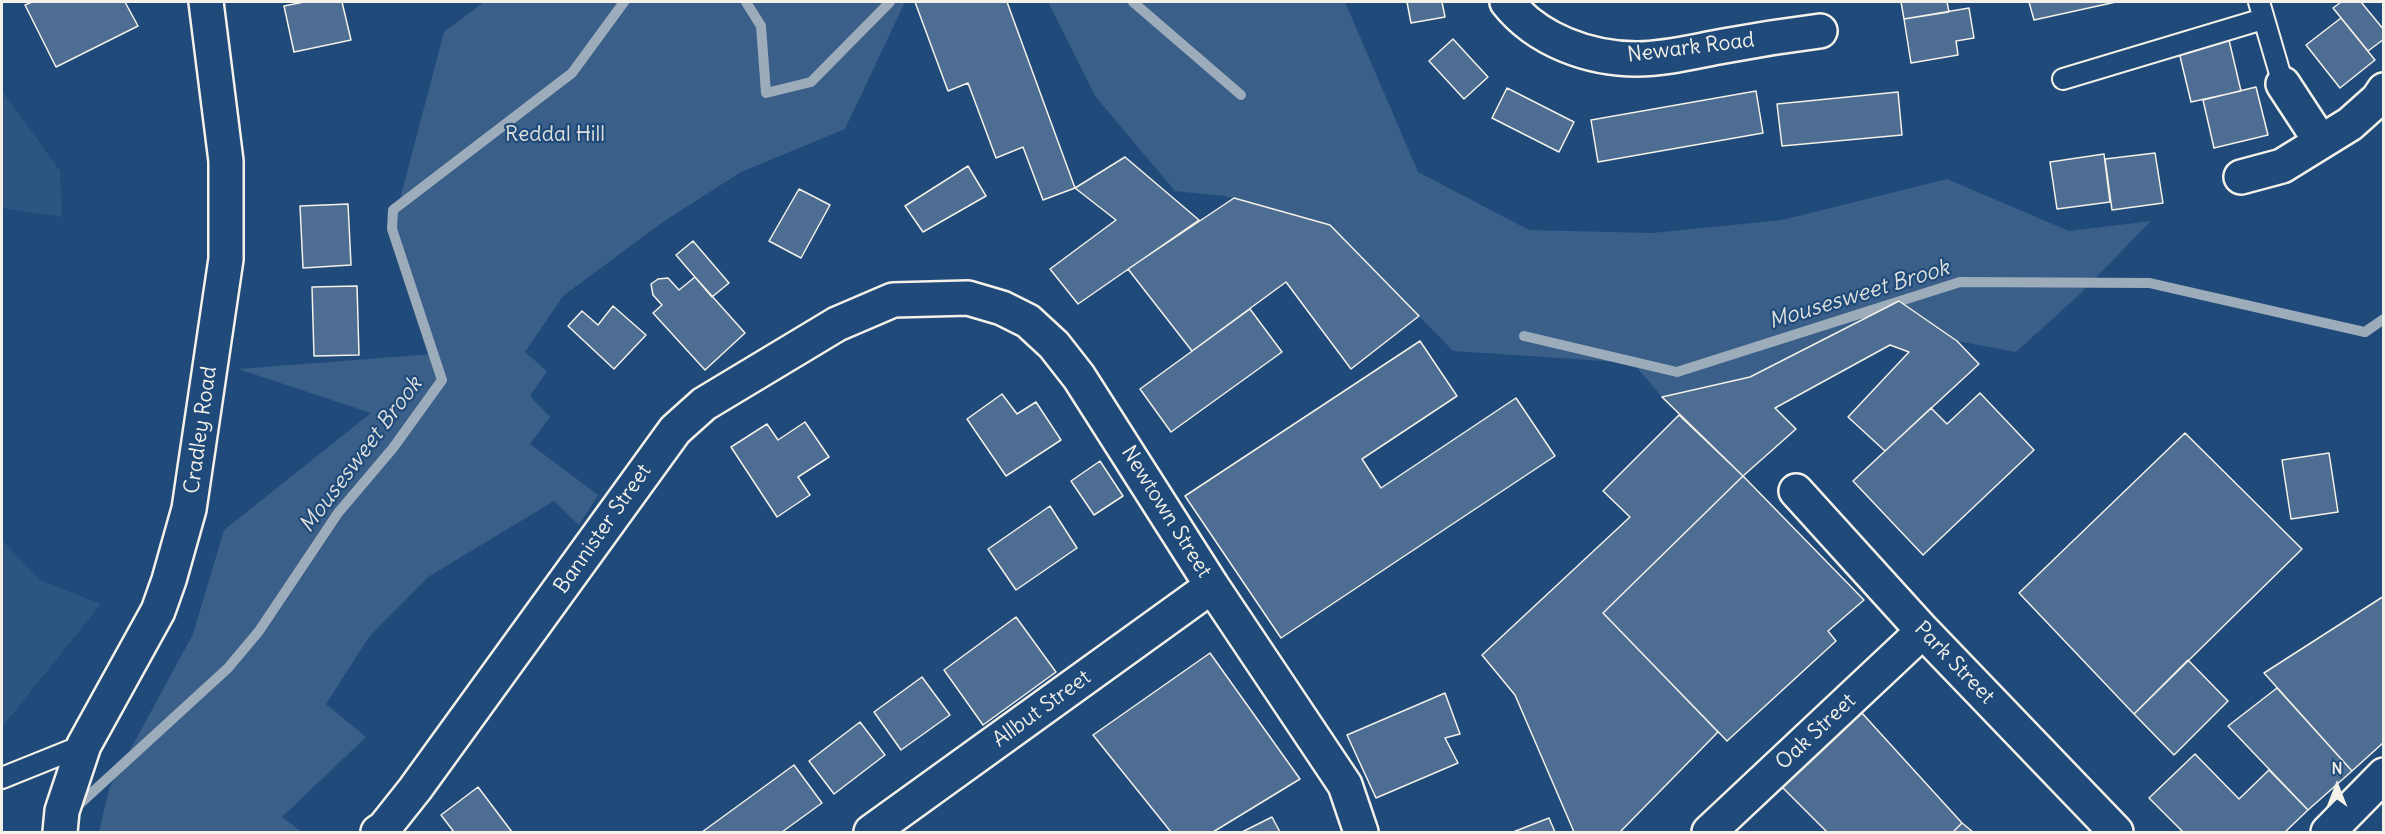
<!DOCTYPE html>
<style>
body{margin:0}
#map{position:relative;width:2385px;height:834px;overflow:hidden;background:#1f4a7a;font-family:Delius,sans-serif}
canvas{display:block}
.frame{position:absolute;inset:0;border:3px solid #f4f1e8;pointer-events:none}
.north{position:absolute;left:2307px;top:756px;width:60px;height:60px;-webkit-text-stroke:4px #1f4a7a;paint-order:stroke;rotate:0deg;font-size:16px;font-weight:700;line-height:24px;text-align:center;color:#f4f1e8}
.north::after{content:'';display:block;margin:auto;width:21px;height:27px;background:#f4f1e8;clip-path:polygon(50% 0,100% 100%,50% 72%,0 100%)}
</style>
<div id="map">
<canvas width="2385" height="834"></canvas>
<div class="frame"></div>
<div class="north">N</div>
</div>
<script>
const ctx = document.querySelector('canvas').getContext('2d');
ctx.lineJoin = 'round';
function fill(path, color) { ctx.fillStyle = color; ctx.fill(path, 'evenodd'); }
function trace(path, color, width, dash) { ctx.strokeStyle = color; ctx.lineWidth = width; ctx.lineCap = dash ? 'butt' : 'round'; ctx.setLineDash(dash || []); ctx.stroke(path); }
function write(font, color, halo, rows, align = 'center') {
  ctx.font = font + ' Delius,sans-serif'; ctx.lineWidth = 4.5; ctx.setLineDash([]); ctx.textBaseline = 'middle'; ctx.strokeStyle = halo; ctx.fillStyle = color; for (const [text, x, y, turn = 0] of rows) {
    ctx.save(); ctx.translate(x, y); ctx.rotate((+turn || 0) * Math.PI / 180); ctx.textAlign = isNaN(turn) ? turn : align; if (halo) ctx.strokeText(text, 0, 0); ctx.fillText(text, 0, 0); ctx.restore();
  }
}
const built = new Path2D(`
 M 2,91 L 60,171 L 62,217 L 2,208 Z
 M 2,540 L 40,580 L 101,604 L 2,727 Z`);
const green = new Path2D(`
 M 484,2 L 905,2 L 845,129 L 741,172 L 663,222 L 563,296 L 525,352 L 547,371 L 530,396 L 550,417 L 530,444 L 598,495 L 579,525 L 554,501 L 428,577 L 369,637 L 326,704 L 366,737 L 282,817 L 302,832 L 99,832 L 109,789 L 193,634 L 224,530 L 371,413 L 238,369 L 433,354 L 392,229 L 444,32 Z
 M 1048,2 L 1345,2 L 1418,172 L 1529,230 L 1652,233 L 1782,220 L 1947,179 L 2069,231 L 2151,221 L 2080,294 L 2016,352 L 1957,341 L 1899,301 L 1750,377 L 1662,397 L 1633,363 L 1453,351 L 1330,225 L 1224,196 L 1175,191 L 1095,96 Z`);
const stream = new Path2D(`
 M 746,2 L 761,26 L 766,93 L 811,82 L 890,2
 M 1133,2 L 1241,95
 M 1524,336 L 1677,372 L 1960,282 L 2150,283 L 2365,332 L 2384,319
 M 73,810 L 228,668 L 259,631 L 338,513 L 393,448 L 442,380 L 392,229 L 393,210 L 572,73 L 624,2`);
const building = new Path2D(`
 M 32,2 L 125,2 L 138,26 L 56,67 L 25,5 Z
 M 304,2 L 342,2 L 351,40 L 294,52 L 284,6 Z
 M 915,2 L 1007,2 L 1075,188 L 1043,200 L 1023,147 L 996,158 L 968,83 L 948,91 Z
 M 1407,2 L 1442,2 L 1445,17 L 1411,23 Z
 M 1901,2 L 1947,2 L 1949,12 L 1904,19 Z
 M 2029,2 L 2116,2 L 2034,20 Z
 M 2341,2 L 2361,2 L 2384,30 L 2384,39 L 2368,51 L 2333,8 Z
 M 1969,8 L 1974,38 L 1956,41 L 1958,55 L 1911,63 L 1904,19 Z
 M 2341,18 L 2375,60 L 2340,88 L 2306,45 Z
 M 1453,39 L 1488,77 L 1464,99 L 1429,61 Z
 M 2229,40 L 2241,91 L 2191,102 L 2179,52 Z
 M 2256,87 L 2268,135 L 2214,148 L 2203,100 Z
 M 1507,88 L 1574,122 L 1559,152 L 1492,118 Z
 M 1756,91 L 1763,133 L 1598,162 L 1591,120 Z
 M 1898,92 L 1902,135 L 1782,146 L 1777,104 Z
 M 2155,153 L 2163,203 L 2112,210 L 2105,159 Z
 M 2104,154 L 2110,202 L 2057,209 L 2050,162 Z
 M 1125,157 L 1199,220 L 1078,304 L 1050,269 L 1116,220 L 1075,188 Z
 M 968,166 L 986,196 L 923,232 L 905,206 Z
 M 799,189 L 830,205 L 801,258 L 769,241 Z
 M 1234,198 L 1330,225 L 1419,316 L 1351,369 L 1286,282 L 1192,351 L 1128,269 Z
 M 348,204 L 351,265 L 303,268 L 300,206 Z
 M 693,241 L 729,283 L 712,297 L 676,255 Z
 M 695,277 L 745,333 L 705,370 L 653,313 L 662,305 L 653,295 L 651,284 L 658,279 L 668,278 L 679,290 Z
 M 357,286 L 359,355 L 314,356 L 312,287 Z
 M 1899,301 L 1957,341 L 1979,364 L 1885,451 L 1848,417 L 1909,352 L 1890,345 L 1775,408 L 1796,429 L 1743,476 L 1662,397 L 1750,377 Z
 M 613,306 L 646,335 L 614,369 L 568,326 L 582,311 L 598,325 Z
 M 1250,309 L 1282,352 L 1171,432 L 1140,389 Z
 M 1420,341 L 1457,396 L 1362,459 L 1381,488 L 1516,398 L 1555,456 L 1281,638 L 1185,496 Z
 M 1980,393 L 2034,450 L 1923,555 L 1853,481 L 1931,408 L 1947,424 Z
 M 1002,394 L 1017,414 L 1036,402 L 1061,440 L 1006,476 L 967,419 Z
 M 1679,415 L 1743,476 L 1603,613 L 1718,732 L 1620,832 L 1574,832 L 1515,695 L 1482,655 L 1630,517 L 1603,491 Z
 M 805,422 L 829,457 L 798,477 L 810,495 L 777,517 L 731,447 L 767,424 L 778,440 Z
 M 2185,433 L 2302,549 L 2134,714 L 2019,593 Z
 M 2329,453 L 2338,512 L 2291,519 L 2282,460 Z
 M 1100,461 L 1123,496 L 1094,515 L 1071,481 Z
 M 1743,476 L 1864,600 L 1828,631 L 1836,641 L 1727,741 L 1603,613 Z
 M 1050,506 L 1077,548 L 1016,590 L 988,549 Z
 M 2384,596 L 2384,742 L 2352,771 L 2264,673 Z
 M 1016,617 L 1056,672 L 983,725 L 944,670 Z
 M 1210,653 L 1300,779 L 1213,832 L 1171,832 L 1093,735 Z
 M 2188,660 L 2228,701 L 2174,755 L 2134,714 Z
 M 922,677 L 950,715 L 901,750 L 874,712 Z
 M 2277,688 L 2352,771 L 2308,810 L 2228,726 Z
 M 1445,693 L 1460,734 L 1445,738 L 1458,763 L 1376,798 L 1347,735 Z
 M 1861,712 L 1962,823 L 1953,832 L 1827,832 L 1780,785 Z
 M 860,722 L 885,755 L 834,794 L 809,761 Z
 M 2195,754 L 2239,799 L 2269,770 L 2308,810 L 2285,832 L 2183,832 L 2149,798 Z
 M 794,765 L 822,803 L 782,832 L 702,832 Z
 M 478,787 L 512,832 L 454,832 L 441,815 Z
 M 1272,817 L 1280,832 L 1242,832 Z
 M 1549,818 L 1555,832 L 1513,832 Z
 M 1962,823 L 1973,832 L 1953,832 Z`);
const service = new Path2D(`
 M 2259,2 L 2283,84
 M 2063,79 L 2263,19
 M 2,778 L 84,745`);
const minor = new Path2D(`
 M 1507,2 C 1537,40 1589,59 1637,59 C 1666,59 1696,51 1724,46 C 1756,40 1788,35 1820,31
 M 2283,84 L 2321,142
 M 2241,177 L 2282,166 L 2350,124 L 2378,99 L 2384,90
 M 1796,491 L 1923,631 L 2116,832
 M 378,832 L 384,828 L 415,789 L 675,430 L 704,404 L 837,324 L 893,300 L 968,298 L 1002,308 L 1028,321 L 1054,345 L 1079,377 L 1212,586 L 1345,785 L 1361,832
 M 871,832 L 1212,586
 M 1709,832 L 1923,631`);
const secondary = new Path2D(`
 M 60,832 L 62,811 L 84,745 L 158,611 L 169,580 L 189,509 L 226,259 L 226,161 L 206,2`);
const primary = new Path2D(`
 M 2328,832 L 2384,775`);
const streetNames = [
 ["Newark Road",1691,48,-7],
 ["Cradley Road",201,430,-82],
 ["Newtown Street",1166,512,58],
 ["Bannister Street",603,529,-55],
 ["Park Street",1954,663,46],
 ["Allbut Street",1042,709,-36],
 ["Oak Street",1816,732,-43]
];
const parkNames = [
 ["Reddal Hill",555,135]
];
const waterNames = [
 ["Mousesweet Brook",1859,295,-17],
 ["Mousesweet Brook",361,455,-53]
];
fill(built, '#2d5581');
fill(green, '#3a5f88');
trace(stream, '#9cacbb', 10);
fill(building, '#4d6e92');
trace(building, '#f4f1e8', 1.5);
trace(service, '#f4f1e8', 24);
trace(minor, '#f4f1e8', 38);
trace(secondary, '#f4f1e8', 38);
trace(primary, '#f4f1e8', 38);
trace(service, '#1f4a7a', 20);
trace(minor, '#1f4a7a', 33);
trace(secondary, '#1f4a7a', 33);
trace(primary, '#1f4a7a', 33);
write('21px', '#f4f1e8', '#1f4a7a', streetNames);
write('21px', '#e1e2de', '#1f4a7a', parkNames);
write('italic 22px', '#dee0dd', '#1f4a7a', waterNames);
</script>
